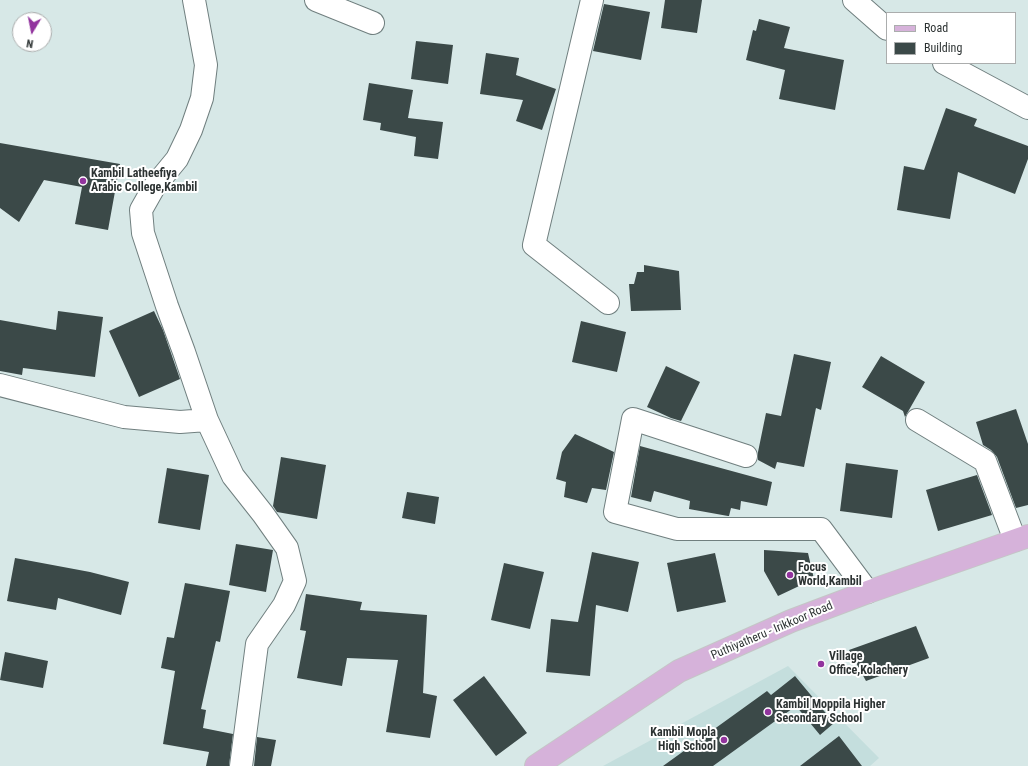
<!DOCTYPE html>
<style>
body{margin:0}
#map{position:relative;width:1028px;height:766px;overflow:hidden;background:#d7e8e7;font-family:"Roboto Condensed",sans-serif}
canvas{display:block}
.legend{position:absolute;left:886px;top:12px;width:130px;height:52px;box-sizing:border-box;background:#fff;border:1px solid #abadad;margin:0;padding:5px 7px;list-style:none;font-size:12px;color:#2c3232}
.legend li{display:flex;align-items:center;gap:8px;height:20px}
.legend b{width:20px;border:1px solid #abadad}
.north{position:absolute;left:12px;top:12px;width:40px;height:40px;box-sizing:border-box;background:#fff;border:1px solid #abadad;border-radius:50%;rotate:190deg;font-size:11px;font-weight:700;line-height:16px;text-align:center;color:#2c3232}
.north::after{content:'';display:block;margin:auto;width:14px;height:18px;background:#92349e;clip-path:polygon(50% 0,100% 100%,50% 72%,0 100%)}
</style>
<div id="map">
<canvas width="1028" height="766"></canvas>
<ul class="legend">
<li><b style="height:5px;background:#d6b2da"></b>Road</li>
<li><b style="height:11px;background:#3b4948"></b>Building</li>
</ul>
<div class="north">N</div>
</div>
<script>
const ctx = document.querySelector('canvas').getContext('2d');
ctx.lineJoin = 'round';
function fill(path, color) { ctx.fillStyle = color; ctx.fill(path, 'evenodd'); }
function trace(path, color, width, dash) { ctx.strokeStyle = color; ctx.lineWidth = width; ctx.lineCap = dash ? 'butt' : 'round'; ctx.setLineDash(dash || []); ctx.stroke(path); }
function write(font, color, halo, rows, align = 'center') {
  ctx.font = font + ' "Roboto Condensed",sans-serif'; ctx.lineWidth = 4; ctx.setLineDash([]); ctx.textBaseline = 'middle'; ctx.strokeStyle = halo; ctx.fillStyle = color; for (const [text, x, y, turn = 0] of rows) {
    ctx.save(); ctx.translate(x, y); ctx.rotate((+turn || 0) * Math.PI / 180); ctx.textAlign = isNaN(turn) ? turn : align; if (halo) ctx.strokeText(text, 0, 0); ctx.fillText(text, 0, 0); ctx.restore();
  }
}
const built = new Path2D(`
 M 788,666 L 879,758 L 870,766 L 603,766 Z`);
const building = new Path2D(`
 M 665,0 L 702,0 L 697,33 L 661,28 Z
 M 604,4 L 650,12 L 641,60 L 593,51 Z
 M 759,19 L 790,27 L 784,48 L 844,60 L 835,110 L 779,99 L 785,70 L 746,60 L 753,30 L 756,31 Z
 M 416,41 L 453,45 L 448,84 L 411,79 Z
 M 486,53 L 519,58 L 516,75 L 556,89 L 542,130 L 516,121 L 523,100 L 480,94 Z
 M 369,83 L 413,90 L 408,118 L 443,122 L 438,159 L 414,156 L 416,137 L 380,130 L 381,123 L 363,120 Z
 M 946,108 L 977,119 L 974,126 L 1028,146 L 1028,159 L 1015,194 L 958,172 L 950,219 L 897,210 L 904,166 L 924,170 Z
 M 0,143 L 120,164 L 108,230 L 75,224 L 82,187 L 44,180 L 19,222 L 0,208 Z
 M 644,265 L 679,271 L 681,310 L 631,311 L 629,284 L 634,284 L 637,272 L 644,272 Z
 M 58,311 L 103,317 L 95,377 L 23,368 L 22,375 L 0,371 L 0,320 L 56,330 Z
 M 154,311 L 163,330 L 180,379 L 139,397 L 109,331 Z
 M 581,321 L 626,332 L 617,372 L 572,362 Z
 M 794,354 L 831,362 L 821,410 L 816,408 L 804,467 L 777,462 L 775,469 L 758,460 L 758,452 L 766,413 L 781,416 Z
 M 881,356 L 925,382 L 905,417 L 903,411 L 862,387 Z
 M 666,366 L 700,382 L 681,421 L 671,418 L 647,407 Z
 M 1016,409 L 1028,444 L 1028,505 L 1016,508 L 997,457 L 991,450 L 983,445 L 976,422 Z
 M 575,434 L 614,452 L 606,490 L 592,488 L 587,503 L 564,497 L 566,482 L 556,479 L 562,452 Z
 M 640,446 L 772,482 L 767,506 L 741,501 L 740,510 L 731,508 L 729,516 L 728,516 L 689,509 L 690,501 L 654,491 L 651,502 L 631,497 Z
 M 281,457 L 326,465 L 317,519 L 277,512 L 273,506 Z
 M 846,463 L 898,470 L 892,518 L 840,511 Z
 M 167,468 L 209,475 L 200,530 L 158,523 Z
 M 977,475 L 992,515 L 938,531 L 926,490 Z
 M 407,492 L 439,497 L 435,524 L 402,518 Z
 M 236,544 L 273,550 L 266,592 L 229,585 Z
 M 764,550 L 808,553 L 814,579 L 778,596 L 764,571 Z
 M 592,552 L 639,562 L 628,612 L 596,605 L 590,676 L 546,672 L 551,619 L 578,622 Z
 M 715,553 L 726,602 L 677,612 L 667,563 Z
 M 15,558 L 90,572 L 129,582 L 121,615 L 58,598 L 56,610 L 7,601 Z
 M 504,563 L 544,572 L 530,629 L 491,620 Z
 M 185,583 L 230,591 L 220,642 L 216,641 L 201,709 L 206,710 L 203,728 L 233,734 L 229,766 L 206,766 L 209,752 L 163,744 L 175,671 L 161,668 L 167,637 L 174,638 Z
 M 306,594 L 362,602 L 360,610 L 427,615 L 423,693 L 437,696 L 430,738 L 386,732 L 398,660 L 347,658 L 342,686 L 297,678 L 306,631 L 300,630 Z
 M 916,626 L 929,658 L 866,681 L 849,650 Z
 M 5,652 L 48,661 L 43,688 L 0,680 Z
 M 484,676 L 527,733 L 496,756 L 453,700 Z
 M 795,676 L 834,723 L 820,735 L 796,706 L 713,766 L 663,766 L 767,691 L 771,695 Z
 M 839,736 L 862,766 L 800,766 Z
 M 257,737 L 276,740 L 271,766 L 254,766 Z`);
const minor = new Path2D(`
 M 194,0 L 206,65 L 202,98 L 191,130 L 177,159 L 154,187 L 141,210 L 143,233 L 167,306 L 184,352 L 207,420 L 233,476 L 263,514 L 287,548 L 295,581 L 284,605 L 257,644 L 241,766
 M 316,0 L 373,23
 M 592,0 L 534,245 L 608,303
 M 854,0 L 887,29
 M 944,63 L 1028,108
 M 0,385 L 124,417 L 180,422 L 207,420
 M 917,420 L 985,461 L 1015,540
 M 746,456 L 633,419 L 615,512 L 677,529 L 821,529 L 868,592`);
const major = new Path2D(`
 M 536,766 L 679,671 L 791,621 L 868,592 L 1028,536`);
const markers = [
 [83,181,4,"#92349e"],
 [790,575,4,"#92349e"],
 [821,664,4,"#92349e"],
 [768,712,4,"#92349e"],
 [724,740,4,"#92349e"]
];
const poiNames = [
 ["Kambil Latheefiya",91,174],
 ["Arabic College,Kambil",91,188],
 ["Focus",798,568],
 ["World,Kambil",798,582],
 ["Village",829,657],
 ["Office,Kolachery",829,671],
 ["Kambil Moppila Higher",776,705],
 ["Secondary School",776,719],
 ["Kambil Mopla",716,733,"right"],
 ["High School",716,747,"right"]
];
const streetNames = [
 ["Puthiyatheru - Irikkoor Road",772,631,-23]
];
fill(built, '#c4dedd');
fill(building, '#3b4948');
trace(minor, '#707f7f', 24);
trace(major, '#c4c6c6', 24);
trace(minor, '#fff', 22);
trace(major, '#d6b2da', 22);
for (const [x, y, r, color] of markers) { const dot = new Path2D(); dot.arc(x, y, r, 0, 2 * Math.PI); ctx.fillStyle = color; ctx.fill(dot); trace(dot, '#fff', 1.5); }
write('bold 12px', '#2c3232', '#fff', poiNames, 'left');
write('12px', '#2c3232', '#fff', streetNames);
</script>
